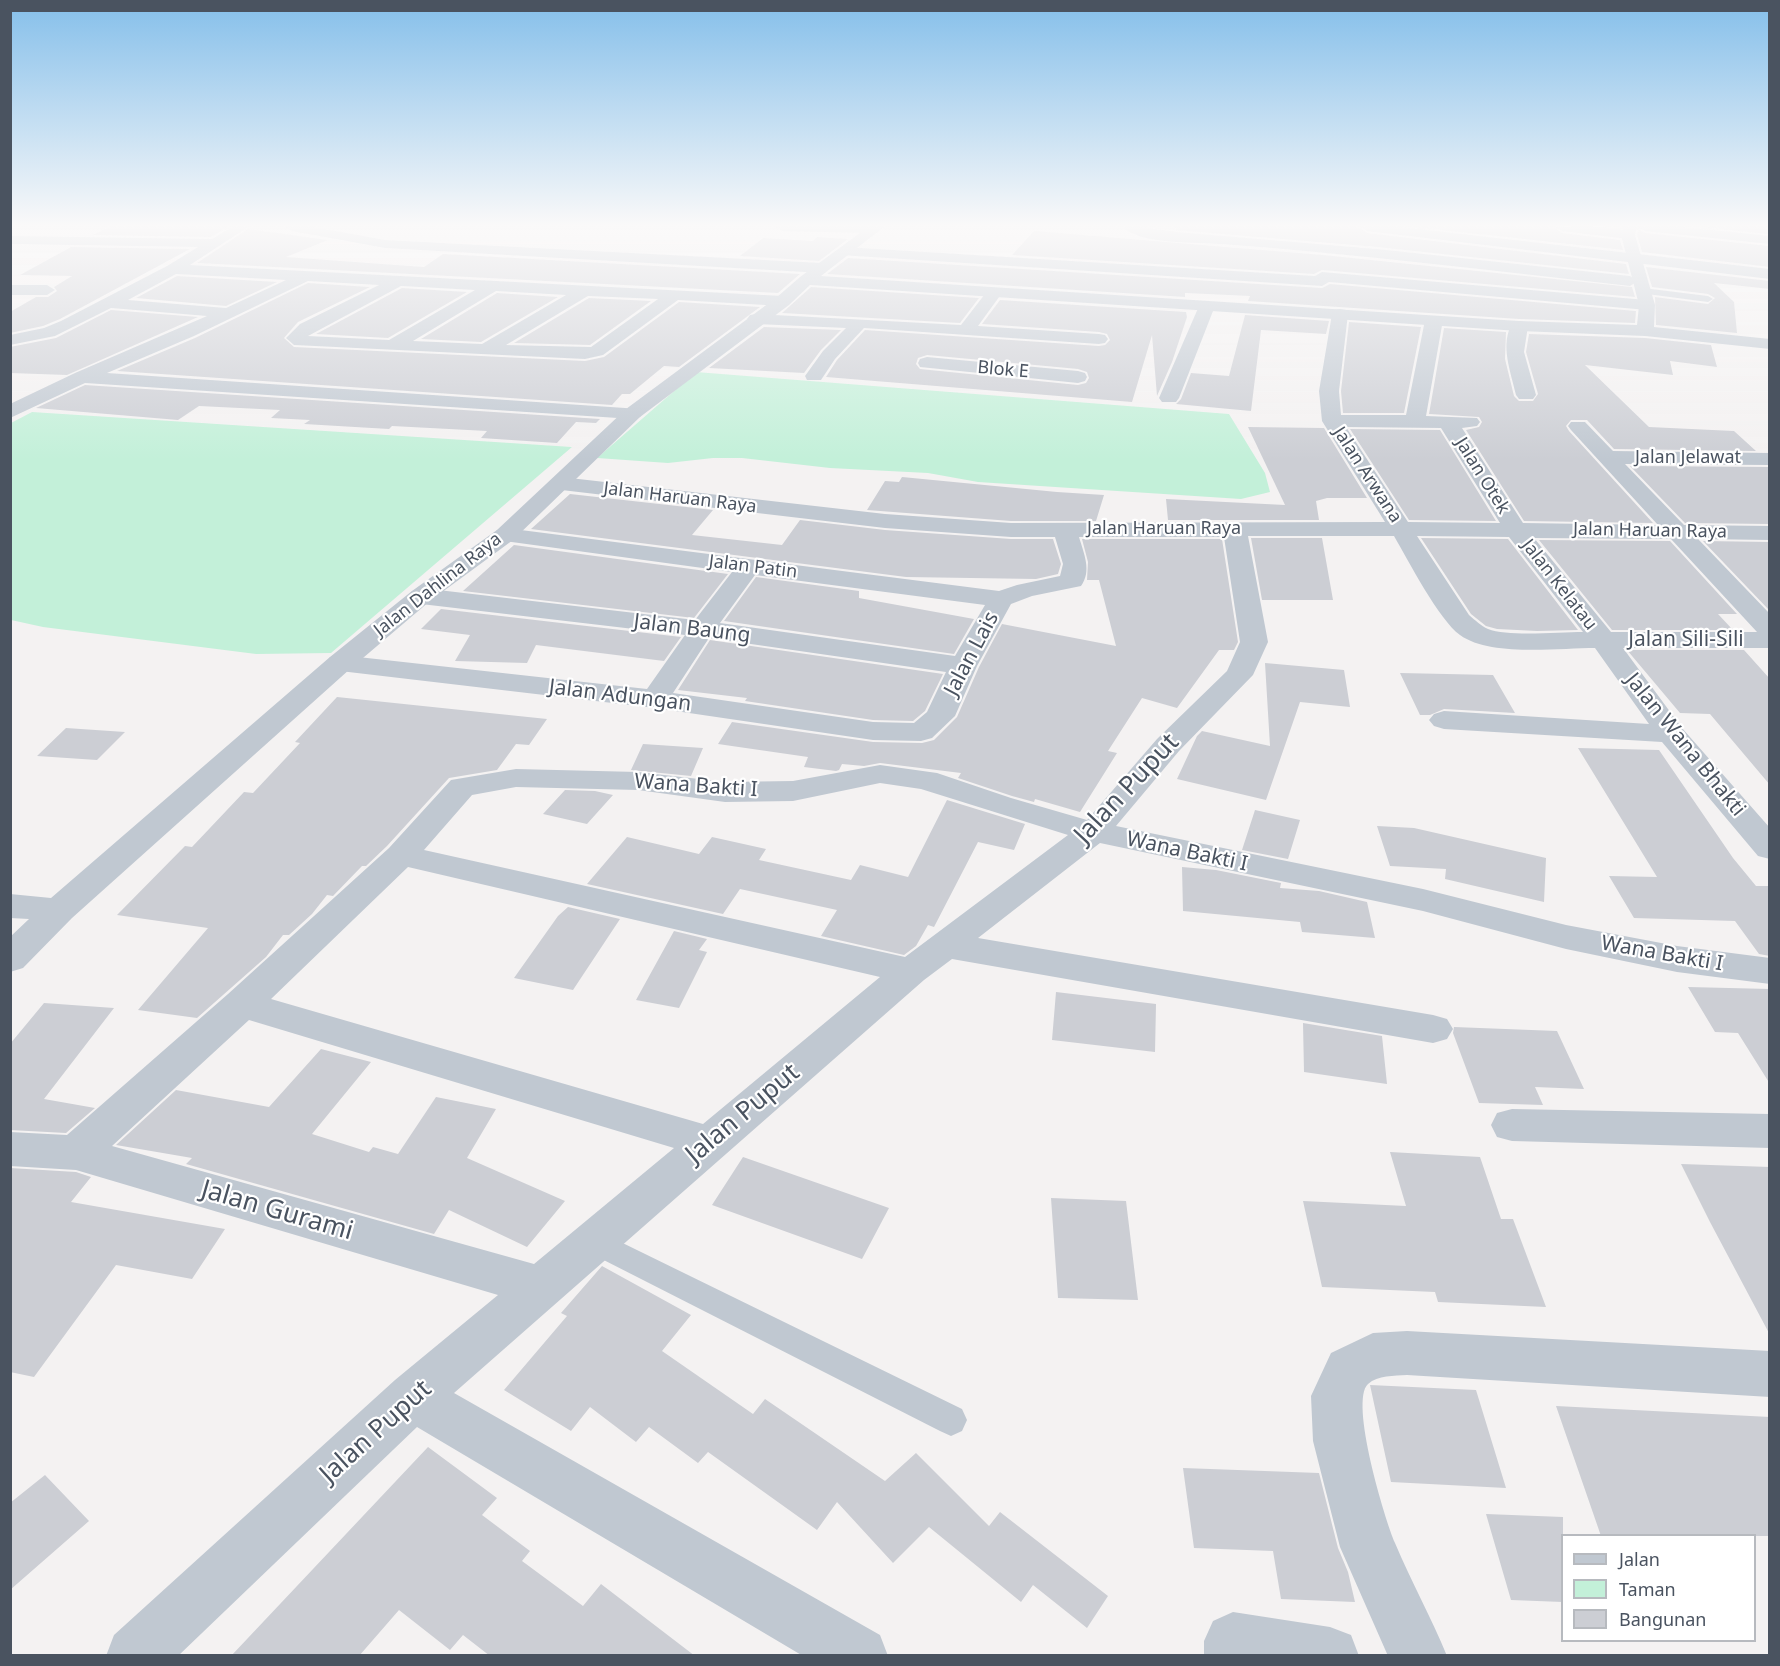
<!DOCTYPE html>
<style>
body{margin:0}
#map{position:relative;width:1780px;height:1666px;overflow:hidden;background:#f4f2f2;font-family:"Noto Sans",sans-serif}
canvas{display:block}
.frame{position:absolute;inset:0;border:12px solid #4a5360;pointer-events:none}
.legend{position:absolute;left:1561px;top:1534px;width:195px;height:108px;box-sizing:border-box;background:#fff;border:2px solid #b7babf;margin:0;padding:8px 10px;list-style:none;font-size:18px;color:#4a5360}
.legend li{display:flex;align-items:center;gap:12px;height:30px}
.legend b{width:30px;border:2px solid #b7babf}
</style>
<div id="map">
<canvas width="1780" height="1666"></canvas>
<div class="frame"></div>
<ul class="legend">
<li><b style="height:8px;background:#c0c8d1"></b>Jalan</li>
<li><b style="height:16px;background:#c3f0d9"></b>Taman</li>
<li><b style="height:16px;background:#ccced4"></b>Bangunan</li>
</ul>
</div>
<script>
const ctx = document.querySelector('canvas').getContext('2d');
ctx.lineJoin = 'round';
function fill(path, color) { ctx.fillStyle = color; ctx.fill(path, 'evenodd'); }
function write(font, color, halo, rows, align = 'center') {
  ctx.font = font + ' "Noto Sans",sans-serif'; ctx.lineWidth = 4.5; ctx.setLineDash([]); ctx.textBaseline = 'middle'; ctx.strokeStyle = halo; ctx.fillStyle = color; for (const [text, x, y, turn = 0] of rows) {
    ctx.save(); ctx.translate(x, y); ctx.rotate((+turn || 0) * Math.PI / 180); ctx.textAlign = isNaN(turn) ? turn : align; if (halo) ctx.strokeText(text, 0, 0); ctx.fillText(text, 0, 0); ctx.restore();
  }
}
const green = new Path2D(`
 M 696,372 L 1229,414 L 1265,473 L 1270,492 L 1241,499 L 978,482 L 928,473 L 830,468 L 742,458 L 713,458 L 668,463 L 597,458 Z
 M 32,412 L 572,447 L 331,653 L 256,654 L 43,627 L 11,620 L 11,423 Z`);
const building = new Path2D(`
 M 109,227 L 227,227 L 211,237 L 93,235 Z
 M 1175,227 L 1358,227 L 1367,233 L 1626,264 L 1629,274 L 1377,247 L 1176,230 Z
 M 1416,227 L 1553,227 L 1562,233 L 1620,240 L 1623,250 Z
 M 1701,227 L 1766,227 L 1768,234 Z
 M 248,229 L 328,240 L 286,257 L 424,267 L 443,254 L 800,274 L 778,293 L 197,263 Z
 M 1639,230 L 1645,233 L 1770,246 L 1770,267 L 1642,252 L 1637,235 Z
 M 1034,231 L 1323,255 L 1632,287 L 1635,297 L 1322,270 L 1314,274 L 1012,255 Z
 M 817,237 L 848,239 L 819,261 L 740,256 L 763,238 L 813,241 Z
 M 71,247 L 190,249 L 60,319 L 43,326 L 10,333 L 10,312 L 36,297 L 48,297 L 57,291 L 54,287 L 72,276 L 20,275 Z
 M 848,258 L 1322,288 L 1330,284 L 1636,311 L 1635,323 L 1519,319 L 1248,301 L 1250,296 L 1185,293 L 1185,297 L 827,274 Z
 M 1646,267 L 1770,281 L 1770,289 L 1714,283 L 1734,302 L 1737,333 L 1656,325 L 1655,297 L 1708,304 L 1715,298 L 1708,294 L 1652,287 Z
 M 177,276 L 277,282 L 226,306 L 136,298 Z
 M 308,283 L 370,287 L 298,322 L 284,338 L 294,347 L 585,361 L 604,357 L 679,302 L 760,307 L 679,367 L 664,366 L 630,394 L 622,394 L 612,405 L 117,371 L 195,338 Z
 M 811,287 L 979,298 L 960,323 L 782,313 Z
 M 402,288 L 467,292 L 388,338 L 316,334 Z
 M 497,293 L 558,297 L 481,342 L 421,339 Z
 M 589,298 L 651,301 L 590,345 L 514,343 Z
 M 1000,300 L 1186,312 L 1187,317 L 1172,362 L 1157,396 L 1152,335 L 1132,402 L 826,377 L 837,360 L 865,330 L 1099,346 L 1105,345 L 1110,340 L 1107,334 L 1099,332 L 982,324 ZM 927,355 L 1078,369 L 1087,372 L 1089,378 L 1086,383 L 1078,385 L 920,369 L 916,364 L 918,358 Z
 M 111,310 L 198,317 L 67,375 L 10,373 L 10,347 L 56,338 Z
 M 1245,315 L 1329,321 L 1326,334 L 1261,330 L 1251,411 L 1176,404 L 1181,399 L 1191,373 L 1229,376 Z
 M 1349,322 L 1421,327 L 1404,413 L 1343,413 L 1341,391 Z
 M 764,327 L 841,330 L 821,350 L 804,373 L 709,368 Z
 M 1444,328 L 1506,332 L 1505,359 L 1514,396 L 1519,401 L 1533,401 L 1538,394 L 1526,352 L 1529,334 L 1645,338 L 1711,345 L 1717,367 L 1670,361 L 1673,375 L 1585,365 L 1649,427 L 1734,431 L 1756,451 L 1614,449 L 1587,420 L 1571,420 L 1566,426 L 1569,431 L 1653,523 L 1524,521 L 1466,430 L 1479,427 L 1482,422 L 1479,417 L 1429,414 Z
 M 85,385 L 600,419 L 596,423 L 576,422 L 557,443 L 481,438 L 487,431 L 392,426 L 389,429 L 304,424 L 310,420 L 271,418 L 280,410 L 199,406 L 178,420 L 36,408 Z
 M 1248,427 L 1324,428 L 1367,498 L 1327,498 L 1316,501 L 1319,520 L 1168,520 L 1166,499 L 1285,505 Z
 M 1350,429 L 1440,430 L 1496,521 L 1409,520 Z
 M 1630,466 L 1770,467 L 1770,524 L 1685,523 Z
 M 902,477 L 1057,492 L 1104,495 L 1096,521 L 1011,521 L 867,510 L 885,481 L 899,482 Z
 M 570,494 L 713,510 L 692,535 L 782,545 L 800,520 L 885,530 L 1011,539 L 1053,539 L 1061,564 L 1058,574 L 1036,579 L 906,577 L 531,529 Z
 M 1251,538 L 1322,538 L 1333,600 L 1262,600 Z
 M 1421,538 L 1508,539 L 1578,630 L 1537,631 L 1497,629 L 1486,626 L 1471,614 Z
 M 1082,539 L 1222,539 L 1238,642 L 1234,650 L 1219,650 L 1177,708 L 1142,698 L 1108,751 L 1117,753 L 1080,812 L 1035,799 L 1034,802 L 1012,796 L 958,778 L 961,773 L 880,763 L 864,766 L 842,764 L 839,770 L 836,771 L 804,767 L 808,757 L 718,744 L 732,722 L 873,742 L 922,743 L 934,740 L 957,717 L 979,667 L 1002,624 L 1116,646 L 1099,580 L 1087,580 L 1088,562 Z
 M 1539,540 L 1670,541 L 1737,614 L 1718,614 L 1733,630 L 1612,630 Z
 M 1703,541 L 1770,542 L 1770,610 L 1769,610 Z
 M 514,545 L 728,574 L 694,618 L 463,591 Z
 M 756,577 L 859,591 L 859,598 L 974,619 L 954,654 L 724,621 Z
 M 441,609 L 681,637 L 664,661 L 536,645 L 527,663 L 455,661 L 470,635 L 421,629 Z
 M 710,640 L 943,674 L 925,711 L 913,721 L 873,720 L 745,701 L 747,698 L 678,690 Z
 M 1627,650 L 1744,650 L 1770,679 L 1770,785 L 1710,714 L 1680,713 Z
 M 1265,663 L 1344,670 L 1350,707 L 1300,702 L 1266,800 L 1177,779 L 1197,736 L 1202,731 L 1270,746 Z
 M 1400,673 L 1493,675 L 1515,713 L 1444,709 L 1430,715 L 1420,715 Z
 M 337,697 L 547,719 L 529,745 L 516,744 L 497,770 L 449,778 L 387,846 L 366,866 L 362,866 L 333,896 L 327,895 L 312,914 L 289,935 L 283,935 L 266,957 L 197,1018 L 138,1010 L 208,928 L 117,915 L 185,846 L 192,847 L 244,792 L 253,793 L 300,743 L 295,742 Z
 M 66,728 L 125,732 L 97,760 L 37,756 Z
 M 643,744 L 703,748 L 691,776 L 631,770 Z
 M 1578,748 L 1659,750 L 1733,858 L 1756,886 L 1770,886 L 1770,956 L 1759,954 L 1735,921 L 1634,918 L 1609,876 L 1657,877 Z
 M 565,790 L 595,791 L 613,795 L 587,824 L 543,814 Z
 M 947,800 L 1025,824 L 1014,850 L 978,842 L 934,927 L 928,925 L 916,946 L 904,955 L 821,936 L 837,910 L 740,889 L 723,914 L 587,884 L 627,837 L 699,854 L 712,837 L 766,849 L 759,860 L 851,880 L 860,865 L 908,877 Z
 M 1255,810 L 1300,820 L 1288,859 L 1242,850 Z
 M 1377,826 L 1414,828 L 1546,858 L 1544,902 L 1445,879 L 1446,869 L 1390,866 Z
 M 1182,867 L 1216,870 L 1281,883 L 1280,888 L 1319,891 L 1367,902 L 1375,938 L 1302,932 L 1300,922 L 1183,911 Z
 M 568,907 L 620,919 L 573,990 L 514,978 L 558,916 Z
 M 674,931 L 707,939 L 699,950 L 707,952 L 679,1008 L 636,1000 Z
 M 1688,987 L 1770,989 L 1770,1084 L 1738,1033 L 1715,1032 Z
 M 1056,992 L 1156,1004 L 1155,1052 L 1052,1040 Z
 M 44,1003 L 114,1008 L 44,1099 L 95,1108 L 66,1133 L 10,1130 L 10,1044 Z
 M 1303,1023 L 1382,1036 L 1387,1084 L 1304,1072 Z
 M 1454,1027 L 1557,1031 L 1584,1089 L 1535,1087 L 1543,1105 L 1479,1103 L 1453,1033 Z
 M 321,1049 L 371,1062 L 312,1134 L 369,1152 L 373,1147 L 398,1154 L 436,1097 L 496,1109 L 467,1158 L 565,1201 L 527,1247 L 449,1210 L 434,1234 L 186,1164 L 192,1158 L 116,1145 L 176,1090 L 269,1107 Z
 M 1390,1152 L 1480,1157 L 1501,1219 L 1513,1219 L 1546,1307 L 1438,1302 L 1435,1292 L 1322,1287 L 1303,1201 L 1406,1206 Z
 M 743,1157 L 889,1208 L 862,1259 L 712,1205 Z
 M 1681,1164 L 1770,1167 L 1770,1335 L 1710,1222 Z
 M 10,1168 L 76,1172 L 91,1177 L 71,1202 L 225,1229 L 192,1279 L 116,1265 L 34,1377 L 10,1372 Z
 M 1051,1198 L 1126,1201 L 1138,1300 L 1058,1298 Z
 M 602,1266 L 691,1315 L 662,1351 L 753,1414 L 765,1399 L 885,1481 L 916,1453 L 989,1526 L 1000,1512 L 1108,1596 L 1087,1628 L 1033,1585 L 1021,1602 L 929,1527 L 893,1563 L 837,1502 L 817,1530 L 708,1452 L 698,1463 L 649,1427 L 636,1442 L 590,1407 L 571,1431 L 504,1390 L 567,1316 L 561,1313 Z
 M 1370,1385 L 1476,1390 L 1506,1488 L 1391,1482 Z
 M 1556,1406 L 1770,1417 L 1770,1536 L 1601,1536 Z
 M 428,1447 L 497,1498 L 482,1515 L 530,1551 L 522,1561 L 583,1606 L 601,1584 L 695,1656 L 490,1656 L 463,1635 L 450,1650 L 399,1610 L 359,1656 L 231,1656 Z
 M 1183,1468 L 1319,1473 L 1338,1548 L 1348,1572 L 1355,1602 L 1281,1599 L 1273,1551 L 1194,1548 Z
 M 45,1475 L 89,1521 L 10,1590 L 10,1503 Z
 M 1486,1514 L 1563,1517 L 1563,1602 L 1511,1600 Z`);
const service = new Path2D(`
 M 1643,288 L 1708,296 L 1713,299 L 1708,302 L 1639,293 L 1639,289 Z
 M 594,1229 L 962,1409 L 967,1420 L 962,1431 L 951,1436 L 940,1431 L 584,1250 L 579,1241 L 584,1232 Z`);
const minor = new Path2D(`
 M 232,227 L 248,227 L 190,265 L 783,296 L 791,301 L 783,306 L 678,300 L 603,355 L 585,359 L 294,345 L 286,338 L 300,324 L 379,285 L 308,281 L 194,336 L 107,373 L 640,409 L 643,413 L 640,417 L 633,419 L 85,383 L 10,418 L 10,404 L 75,373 L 207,316 L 111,308 L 55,336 L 10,345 L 10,335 L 44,328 L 61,321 L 167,266 L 198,247 L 10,244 L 10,236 L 212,239 ZM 176,274 L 286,280 L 226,308 L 128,300 ZM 401,286 L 475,290 L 389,340 L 308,336 ZM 496,291 L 566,295 L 482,344 L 413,341 ZM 588,296 L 658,299 L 591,347 L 506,345 Z
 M 285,227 L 313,227 L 385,240 L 822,263 L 830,268 L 822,273 L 385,248 L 292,231 Z
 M 775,227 L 880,227 L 881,229 L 874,233 L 782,231 Z
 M 1124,227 L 1141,227 L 1176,232 L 1377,249 L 1630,276 L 1638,281 L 1630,286 C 1494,271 1358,254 1221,244 C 1198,242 1139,245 1124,227 Z
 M 1360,227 L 1400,227 L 1770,269 L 1770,279 L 1367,231 Z
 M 1555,227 C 1571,226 1625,224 1635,235 L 1628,239 L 1562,231 Z
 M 1638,227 L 1683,227 L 1770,236 L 1770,244 L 1645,231 Z
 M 845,247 L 1315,276 L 1322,272 L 1647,300 L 1655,305 L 1647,310 L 1329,282 L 1322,286 L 840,255 L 837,252 L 840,249 Z
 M 10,285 L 47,285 L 55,290 L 47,295 L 10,295 Z
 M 994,288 L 1002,293 L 978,326 L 1099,334 L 1105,335 L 1108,339 L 1105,343 L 1099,344 L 864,328 L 835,359 L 821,380 L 807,380 L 805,376 L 823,351 L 846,328 L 756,324 L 750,323 L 747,319 L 750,315 L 756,314 L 961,325 L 988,290 Z
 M 1207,301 L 1215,306 L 1179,398 L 1176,402 L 1162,402 L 1159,398 L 1199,306 Z
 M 1340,309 L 1346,310 L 1348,314 L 1339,391 L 1341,415 L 1406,415 L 1425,320 L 1428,316 L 1440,316 L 1443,320 L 1426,416 L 1477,418 L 1480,422 L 1477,426 L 1462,428 L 1523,523 L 1658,525 L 1571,430 L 1568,426 L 1571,422 L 1585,422 L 1613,451 L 1770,453 L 1770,465 L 1625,464 L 1684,525 L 1770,526 L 1770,540 L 1698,539 L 1770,614 L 1770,648 L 1623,648 L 1682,728 L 1770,828 L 1770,859 L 1758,856 L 1662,742 L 1444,729 L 1434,726 L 1429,720 L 1434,714 L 1444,711 L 1649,724 L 1595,648 C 1558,648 1490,657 1460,635 C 1439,620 1408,560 1394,536 L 1248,536 L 1268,642 L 1253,675 L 1179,751 L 1116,826 L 1423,889 L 1566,925 L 1677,946 L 1770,958 L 1770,984 L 1677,972 L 1566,949 L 1423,911 L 1100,843 L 978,938 L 1433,1015 L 1447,1019 L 1453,1029 L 1447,1039 L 1433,1043 L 952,959 L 924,980 L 454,1393 L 880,1635 L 888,1656 L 803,1656 L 417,1427 L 178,1656 L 106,1656 L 114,1635 L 395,1380 L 498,1295 L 76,1170 L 10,1166 L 10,1132 L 67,1135 L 228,994 L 389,848 L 451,780 L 516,769 L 638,772 L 725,782 L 793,781 L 880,765 L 937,773 L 1011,798 L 1087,820 L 1157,739 L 1227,671 L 1240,642 L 1224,537 L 1079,537 C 1084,554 1092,571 1081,586 L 1032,596 L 1011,604 L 977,666 L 955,716 L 932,738 L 921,741 L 873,740 L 655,708 L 340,671 L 330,669 L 326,663 L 330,657 L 340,655 L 647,689 L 685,635 L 421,604 L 412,601 L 408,596 L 412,591 L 421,588 L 695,620 L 732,572 L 497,540 L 493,535 L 497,530 L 505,528 L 999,591 L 1017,585 L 1060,576 L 1063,564 L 1055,537 L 1011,537 L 885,528 L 553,489 L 550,484 L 553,479 L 561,477 L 885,514 L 1011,523 L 1385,522 L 1322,421 L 1319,391 L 1332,314 L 1334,310 ZM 1346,427 L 1441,428 L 1500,523 L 1408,522 ZM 1417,536 L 1509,537 L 1583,632 C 1559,632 1508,637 1488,629 C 1481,626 1475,620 1469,615 ZM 1534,538 L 1671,539 L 1757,632 L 1611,632 ZM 755,575 L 985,605 L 955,656 L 720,623 ZM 709,638 L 946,672 L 927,712 L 914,723 L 873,722 L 673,693 ZM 880,783 L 921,789 L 1068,835 L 905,957 L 424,850 L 472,795 L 516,787 L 638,790 L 725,802 L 793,801 ZM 408,867 L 880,977 L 703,1124 L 271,999 ZM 249,1020 L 674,1148 L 534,1264 L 112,1146 Z
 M 1519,321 L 1525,322 L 1528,326 L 1524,352 L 1536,395 L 1533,399 L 1519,399 L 1516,395 C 1511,372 1499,344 1513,322 Z
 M 927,357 L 1078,371 L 1085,373 L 1087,377 L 1085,381 L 1078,383 L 920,367 L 918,363 L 920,359 Z
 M 1512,1109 L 1770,1114 L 1770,1148 L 1512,1141 L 1497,1137 L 1491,1125 L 1497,1113 Z
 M 1407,1331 L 1770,1351 L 1770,1397 L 1407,1375 C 1394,1376 1378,1375 1368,1384 C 1349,1401 1385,1520 1395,1543 C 1411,1581 1431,1617 1447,1656 L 1388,1656 L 1340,1547 L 1313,1441 L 1311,1396 L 1331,1353 L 1373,1333 Z
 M 1233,1612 L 1330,1627 L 1351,1635 L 1359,1656 L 1204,1656 L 1204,1641 L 1213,1621 Z`);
const tertiary = new Path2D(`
 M 868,227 L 884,227 L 821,276 L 1519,321 L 1637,325 L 1639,305 L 1621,235 L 1623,227 L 1637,227 L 1635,235 L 1655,305 L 1654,327 L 1770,339 L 1770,349 L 1645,336 L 1519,331 L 810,285 L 789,305 L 640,417 L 513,540 L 430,601 L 350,669 L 72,918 L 23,968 L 10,972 L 10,937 L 29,919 L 10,918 L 10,894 L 51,898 L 330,657 L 412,591 L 497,530 L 626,409 L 777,297 L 800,277 Z`);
const farStreetnames = [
 ["Blok E",1003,370,5],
 ["Jalan Jelawat",1688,458],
 ["Jalan Arwana",1367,475,57],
 ["Jalan Otek",1482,476,58],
 ["Jalan Haruan Raya",680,498,7],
 ["Jalan Haruan Raya",1164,529],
 ["Jalan Haruan Raya",1650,531,1],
 ["Jalan Patin",753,567,7],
 ["Jalan Dahlina Raya",438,585,-38],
 ["Jalan Kelatau",1559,585,52]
];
const streetNames = [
 ["Jalan Baung",692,629,7],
 ["Jalan Sili-Sili",1686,640],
 ["Jalan Lais",972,654,-62],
 ["Jalan Adungan",620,696,7],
 ["Jalan Wana Bhakti",1685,745,51],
 ["Wana Bakti I",696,786,4],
 ["Wana Bakti I",1187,852,12],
 ["Wana Bakti I",1662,954,10]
];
const nearStreetnames = [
 ["Jalan Puput",1127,789,-47],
 ["Jalan Puput",743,1114,-40],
 ["Jalan Gurami",277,1211,16],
 ["Jalan Puput",376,1432,-42]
];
fill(green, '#c3f0d9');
fill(building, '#ccced4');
fill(service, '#c0c8d1');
fill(minor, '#c0c8d1');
fill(tertiary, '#c0c8d1');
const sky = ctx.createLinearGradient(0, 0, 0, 460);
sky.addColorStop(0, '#85bfea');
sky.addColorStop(0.49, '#faf9f9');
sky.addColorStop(1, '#faf9f900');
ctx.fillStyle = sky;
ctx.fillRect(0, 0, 1780, 460);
write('18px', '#4a5360', '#fff', farStreetnames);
write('21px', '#4a5360', '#fff', streetNames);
write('26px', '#4a5360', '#fff', nearStreetnames);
</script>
